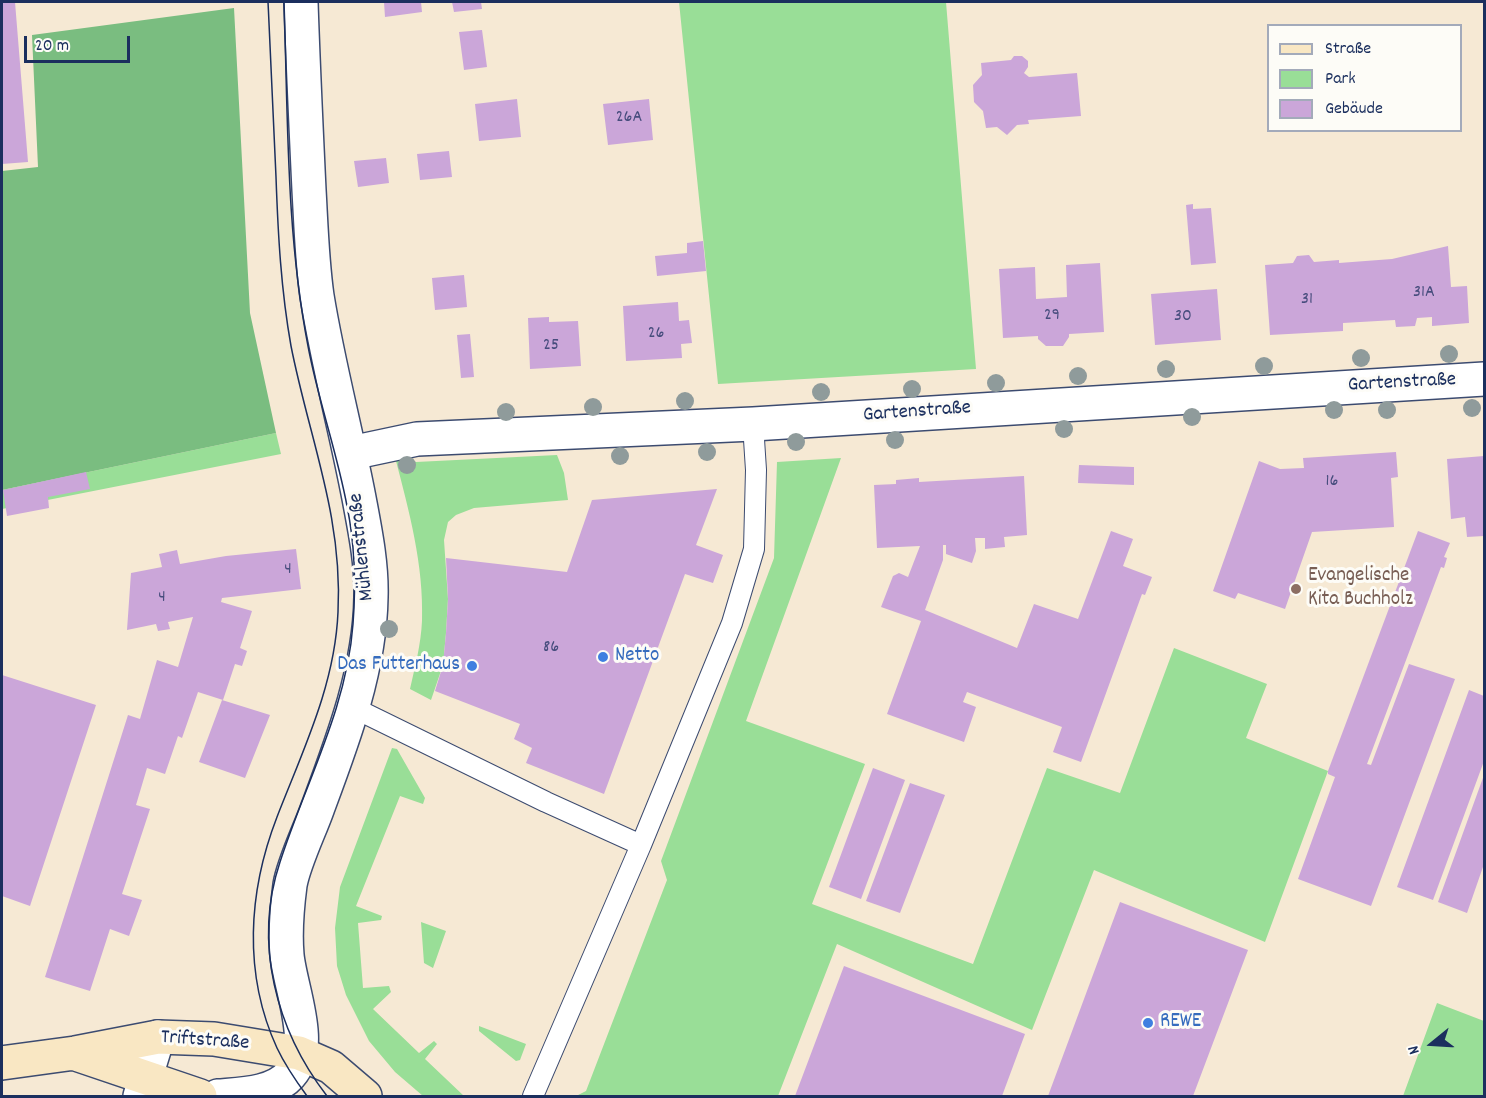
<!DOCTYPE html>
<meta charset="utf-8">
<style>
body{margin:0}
#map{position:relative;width:1486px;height:1098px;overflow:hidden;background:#f6e9d4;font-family:Dekko,sans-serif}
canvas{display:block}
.frame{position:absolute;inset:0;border:3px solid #1b2f5e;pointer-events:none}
.legend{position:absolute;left:1267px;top:24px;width:195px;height:108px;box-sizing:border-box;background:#fdfcf7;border:2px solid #a3aaba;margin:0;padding:8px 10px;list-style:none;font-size:18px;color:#1b2f5e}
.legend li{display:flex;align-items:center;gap:12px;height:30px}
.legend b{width:30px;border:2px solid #a3aaba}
.north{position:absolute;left:1402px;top:1014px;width:60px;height:60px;-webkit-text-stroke:4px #fdfcf7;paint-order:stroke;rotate:252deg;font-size:16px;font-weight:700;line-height:24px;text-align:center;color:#1b2f5e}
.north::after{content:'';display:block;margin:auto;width:21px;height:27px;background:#1b2f5e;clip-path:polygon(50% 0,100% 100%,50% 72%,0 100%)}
.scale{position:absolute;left:24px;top:36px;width:106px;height:27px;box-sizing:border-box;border:3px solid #1b2f5e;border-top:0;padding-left:8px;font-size:18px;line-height:21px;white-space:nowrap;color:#1b2f5e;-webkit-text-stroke:4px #fdfcf7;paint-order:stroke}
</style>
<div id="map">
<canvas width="1486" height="1098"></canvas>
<div class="frame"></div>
<ul class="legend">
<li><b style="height:8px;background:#f9e7c3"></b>Straße</li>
<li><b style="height:16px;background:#99de97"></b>Park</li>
<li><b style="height:16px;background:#cba6d9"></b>Gebäude</li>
</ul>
<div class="north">N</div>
<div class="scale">20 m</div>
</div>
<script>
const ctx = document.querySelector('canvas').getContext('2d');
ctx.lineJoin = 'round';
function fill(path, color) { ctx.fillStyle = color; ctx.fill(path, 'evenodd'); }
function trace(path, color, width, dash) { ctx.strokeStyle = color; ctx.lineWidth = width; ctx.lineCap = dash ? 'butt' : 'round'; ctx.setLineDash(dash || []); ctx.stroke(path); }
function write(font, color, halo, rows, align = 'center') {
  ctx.font = font + ' Dekko,sans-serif'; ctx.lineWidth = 6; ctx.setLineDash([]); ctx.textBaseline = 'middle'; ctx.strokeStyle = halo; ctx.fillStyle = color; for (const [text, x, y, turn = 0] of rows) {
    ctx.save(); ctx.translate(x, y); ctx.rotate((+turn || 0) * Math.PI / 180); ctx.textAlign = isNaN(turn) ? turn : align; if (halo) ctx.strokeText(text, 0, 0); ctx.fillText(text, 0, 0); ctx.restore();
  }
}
const green = new Path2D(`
 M 679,2 L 946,2 L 976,369 L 718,384 Z
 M 276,433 L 281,454 L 2,509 L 2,490 Z
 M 557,455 L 564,473 L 568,500 L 474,508 L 456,515 L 448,522 L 444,540 L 448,599 L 446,633 L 443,665 L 431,700 L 410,689 C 415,667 421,644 422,621 C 424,565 409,511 395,457 L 402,456 L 416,462 Z
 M 841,458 L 746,721 L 865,764 L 812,904 L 973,964 L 1047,768 L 1120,793 L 1174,648 L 1267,684 L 1246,738 L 1328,771 L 1265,942 L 1094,870 L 1032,1030 L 837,944 L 778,1096 L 576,1096 L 586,1091 L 667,880 L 661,861 L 774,558 L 777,462 Z
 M 392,748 L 397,749 L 425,798 L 423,804 L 400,796 L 356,906 L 382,916 L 381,920 L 358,923 L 363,988 L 389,986 L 391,992 L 373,1009 L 419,1053 L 434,1041 L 437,1044 L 425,1059 L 464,1096 L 423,1096 L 395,1072 L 369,1041 L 346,995 L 337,966 L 335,928 L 340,887 Z
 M 421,922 L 446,931 L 433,968 L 424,963 Z
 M 1437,1003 L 1484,1021 L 1484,1096 L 1403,1096 Z
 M 479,1026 L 526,1044 L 520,1060 L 516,1061 L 479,1031 Z`);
const forest = new Path2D(`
 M 234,8 L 250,313 L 276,433 L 2,490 L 2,171 L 38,167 L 32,35 Z`);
const building = new Path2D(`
 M 2,2 L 15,2 L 28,162 L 2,164 Z
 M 384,2 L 421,2 L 422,12 L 385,17 Z
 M 452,2 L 481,2 L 482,9 L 454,12 Z
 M 482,30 L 487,67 L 464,70 L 459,32 Z
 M 1014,56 L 1022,56 L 1028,61 L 1028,67 L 1024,73 L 1029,77 L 1077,73 L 1081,116 L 1028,120 L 1029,124 L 1017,125 L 1007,135 L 997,127 L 986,128 L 983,111 L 974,102 L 973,85 L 982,75 L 981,63 L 1011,60 Z
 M 517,99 L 521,137 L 479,141 L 475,104 Z
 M 649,99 L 653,140 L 608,145 L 603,104 Z
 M 449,151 L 452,177 L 420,180 L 417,154 Z
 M 386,158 L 389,183 L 358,187 L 354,161 Z
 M 1193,204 L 1193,209 L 1211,208 L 1216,263 L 1191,265 L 1186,205 Z
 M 703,241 L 706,271 L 657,276 L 655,256 L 687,253 L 687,243 Z
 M 1448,246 L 1451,287 L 1467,286 L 1469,323 L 1432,326 L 1432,317 L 1417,318 L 1415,326 L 1396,327 L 1395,320 L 1343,323 L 1343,331 L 1270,335 L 1265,265 L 1293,263 L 1297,256 L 1309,255 L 1314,262 L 1339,260 L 1339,263 L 1392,259 Z
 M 1100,263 L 1104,332 L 1069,334 L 1069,337 L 1063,346 L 1046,346 L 1038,339 L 1038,336 L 1003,338 L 999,269 L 1035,267 L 1036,299 L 1067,297 L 1066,265 Z
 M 464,275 L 467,307 L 435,310 L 432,278 Z
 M 1217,289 L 1221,340 L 1155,345 L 1151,294 Z
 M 678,302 L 679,321 L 689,320 L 692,343 L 681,344 L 682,358 L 626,361 L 623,306 Z
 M 549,317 L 549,322 L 578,321 L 581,366 L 530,369 L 528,318 Z
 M 470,334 L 474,377 L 461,378 L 457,335 Z
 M 1396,452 L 1398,477 L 1391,478 L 1394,527 L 1312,532 L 1285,609 L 1238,593 L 1235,599 L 1213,591 L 1259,461 L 1280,469 L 1304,468 L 1303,458 Z
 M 1484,456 L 1484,536 L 1467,537 L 1465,517 L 1451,519 L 1447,459 Z
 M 1079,465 L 1134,467 L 1134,485 L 1078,483 Z
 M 86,472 L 90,489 L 48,497 L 49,508 L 7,516 L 3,490 Z
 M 1024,476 L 1027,535 L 1004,537 L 1005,547 L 985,549 L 985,538 L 975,538 L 976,551 L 972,563 L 946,554 L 946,545 L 943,545 L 943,560 L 925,610 L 1017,648 L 1034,604 L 1078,619 L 1111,531 L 1133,539 L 1123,566 L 1152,577 L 1145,595 L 1142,594 L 1081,762 L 1053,752 L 1062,727 L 967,692 L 963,702 L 976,707 L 964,742 L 887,714 L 921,621 L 881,607 L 893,576 L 899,573 L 908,577 L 920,546 L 877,548 L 874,485 L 896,484 L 896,480 L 919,478 L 919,482 Z
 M 717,489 L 696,545 L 723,555 L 713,583 L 685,574 L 604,794 L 526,763 L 532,748 L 514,739 L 520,724 L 435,691 L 443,665 L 446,633 L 448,599 L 446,558 L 567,572 L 592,500 Z
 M 1418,531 L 1450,543 L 1444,557 L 1447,558 L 1444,568 L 1441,567 L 1367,764 L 1371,765 L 1409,664 L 1455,679 L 1371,906 L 1298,879 L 1335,777 L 1328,774 L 1328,771 Z
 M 296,549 L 301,589 L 222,598 L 221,602 L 252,611 L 240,648 L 247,651 L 242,666 L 235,664 L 223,700 L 198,692 L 182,738 L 178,736 L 165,774 L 147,768 L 136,805 L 150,809 L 122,894 L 142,900 L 129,936 L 110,929 L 90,991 L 45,977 L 128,715 L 140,719 L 157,660 L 178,667 L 193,617 L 168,622 L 170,629 L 158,631 L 156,624 L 127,630 L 131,573 L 162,567 L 159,554 L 177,550 L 180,564 L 226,556 Z
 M 2,675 L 96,705 L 30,906 L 2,896 Z
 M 1469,690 L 1484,696 L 1484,761 L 1433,900 L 1397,887 Z
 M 222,700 L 270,715 L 245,778 L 199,762 Z
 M 873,768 L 905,780 L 861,899 L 829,887 Z
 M 1484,775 L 1484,864 L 1467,913 L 1438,902 Z
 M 910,783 L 945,795 L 900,913 L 866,901 Z
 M 1120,902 L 1248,950 L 1193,1096 L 1048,1096 Z
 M 844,966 L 1025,1034 L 1002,1096 L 795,1096 Z`);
const service = new Path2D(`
 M 352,707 L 546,802 L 641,845 L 533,1096
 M 641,845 L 732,623 L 754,549 L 756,470 L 753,424`);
const minor = new Path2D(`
 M 351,453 L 417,439 L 753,424 L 1484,379
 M 140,1096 L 158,1037`);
const tertiary = new Path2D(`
 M 218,1096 C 241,1094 273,1094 290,1075 C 316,1046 290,988 287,955 C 285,932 287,908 290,885 C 294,862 310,830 318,807 C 343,740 370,669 371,597 C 372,564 365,530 359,498 C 346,430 328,364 317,296 C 312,261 311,225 309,190 C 306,127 303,64 301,2`);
const secondary = new Path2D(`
 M 76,1054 L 200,1096
 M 2,1063 L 75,1053 L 158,1037 L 214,1039 L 299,1053 L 331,1067 L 365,1096`);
const tram = new Path2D(`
 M 268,2 C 271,60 273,118 276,177 C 278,234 281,290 291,346 C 309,438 343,516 338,612 C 335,685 303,750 277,817 C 248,892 243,974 277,1048 C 285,1065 296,1081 307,1096
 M 284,2 C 288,116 286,233 308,346 C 318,400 337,452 347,506 C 355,545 356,585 353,624 C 347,708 305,784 280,862 C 253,943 276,1030 327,1096`);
const trees = [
 [1449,354],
 [1361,358],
 [1264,366],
 [1166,369],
 [1078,376],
 [996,383],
 [912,389],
 [821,392],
 [685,401],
 [593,407],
 [1472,408],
 [1334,410],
 [1387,410],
 [506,412],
 [1192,417],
 [1064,429],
 [895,440],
 [796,442],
 [707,452],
 [620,456],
 [407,465],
 [389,629]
];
const markers = [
 [1296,589,6,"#8d6e63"],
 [603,657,6,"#3f7fe0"],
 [472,666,6,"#3f7fe0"],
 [1148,1023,6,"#3f7fe0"]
];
const numberNames = [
 ["26A",629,119],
 ["31A",1424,294],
 ["31",1307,301],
 ["29",1052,317],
 ["30",1183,318],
 ["26",656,335],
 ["25",551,347],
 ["16",1332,483],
 ["4",288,571],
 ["4",162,599],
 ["86",551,649]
];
const streetNames = [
 ["Gartenstraße",1402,384,-3],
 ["Gartenstraße",917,413,-4],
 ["Mühlenstraße",363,547,-96],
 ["Triftstraße",205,1042,4]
];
const educationNames = [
 ["Evangelische",1308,577],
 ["Kita Buchholz",1308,601]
];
const shopNames = [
 ["Netto",615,657],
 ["Das Futterhaus",460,666,"right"],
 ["REWE",1160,1023]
];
fill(green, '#99de97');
fill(forest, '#7abd80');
fill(building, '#cba6d9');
trace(service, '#3c4b70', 22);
trace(minor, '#3c4b70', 36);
trace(tertiary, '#3c4b70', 36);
trace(secondary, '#3c4b70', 36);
trace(service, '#fff', 20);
trace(minor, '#fff', 33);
trace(tertiary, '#fff', 33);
trace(secondary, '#f9e7c3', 33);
trace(tram, '#1b2f5e', 1.5);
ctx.fillStyle = '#8f9b9b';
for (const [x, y] of trees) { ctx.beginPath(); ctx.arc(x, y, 9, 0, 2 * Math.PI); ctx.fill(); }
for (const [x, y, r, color] of markers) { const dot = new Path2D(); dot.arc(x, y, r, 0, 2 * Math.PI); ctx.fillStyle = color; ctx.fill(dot); trace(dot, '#fdfcf7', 2); }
write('18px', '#474d7d', null, numberNames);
write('21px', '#1b2f5e', '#fdfcf7', streetNames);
write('21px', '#785e54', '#fdfcf7', educationNames, 'left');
write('21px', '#366cbe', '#fdfcf7', shopNames, 'left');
</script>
